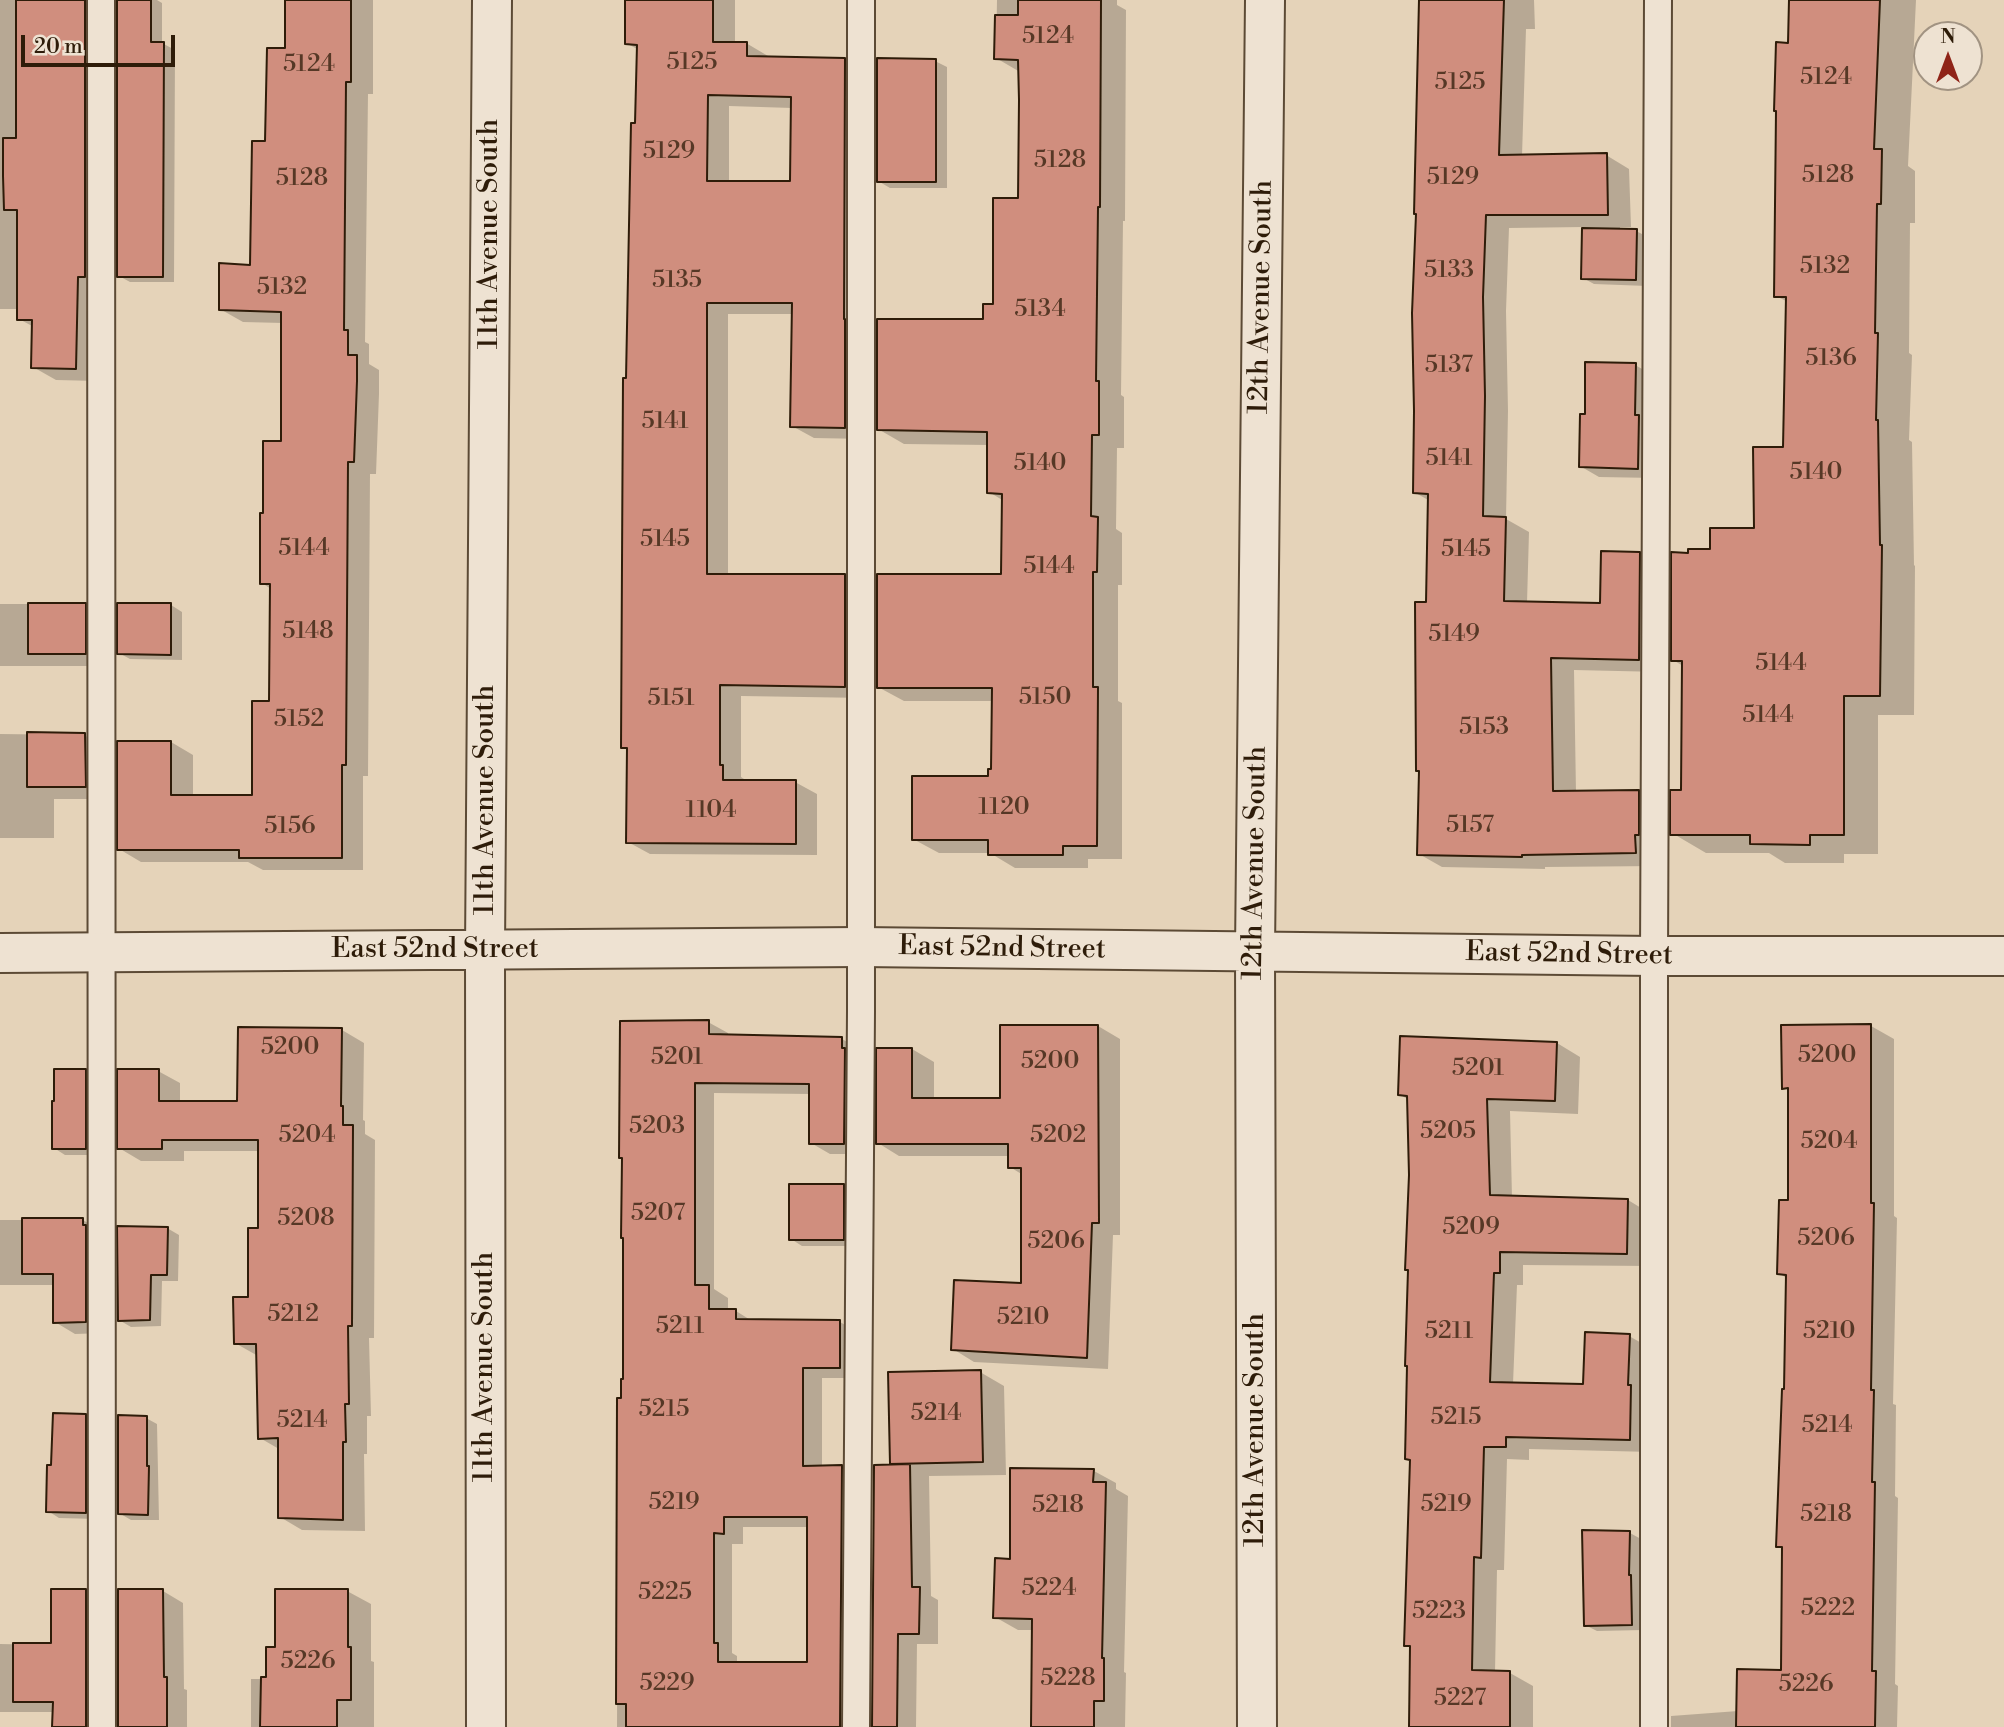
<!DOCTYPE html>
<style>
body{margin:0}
#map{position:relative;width:2004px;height:1727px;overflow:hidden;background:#e5d3b9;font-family:"Libre Bodoni",serif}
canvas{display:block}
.north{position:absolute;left:1913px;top:21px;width:70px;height:70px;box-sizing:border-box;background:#eee2d2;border:2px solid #a19382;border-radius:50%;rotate:0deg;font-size:19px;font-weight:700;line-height:28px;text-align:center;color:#2e1c09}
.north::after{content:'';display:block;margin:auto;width:24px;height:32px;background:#8f2418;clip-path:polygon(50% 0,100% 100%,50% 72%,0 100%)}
.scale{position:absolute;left:21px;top:35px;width:154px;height:32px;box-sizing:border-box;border:4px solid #2e1c09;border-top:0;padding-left:9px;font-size:21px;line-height:24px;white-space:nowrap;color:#2e1c09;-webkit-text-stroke:5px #eee2d2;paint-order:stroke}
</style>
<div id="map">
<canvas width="2004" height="1727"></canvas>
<div class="north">N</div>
<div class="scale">20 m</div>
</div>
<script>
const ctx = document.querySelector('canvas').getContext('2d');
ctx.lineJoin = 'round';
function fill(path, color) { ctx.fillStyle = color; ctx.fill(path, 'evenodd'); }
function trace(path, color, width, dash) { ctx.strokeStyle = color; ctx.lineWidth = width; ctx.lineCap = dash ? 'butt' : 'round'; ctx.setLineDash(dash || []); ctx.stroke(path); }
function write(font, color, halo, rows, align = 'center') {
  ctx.font = font + ' "Libre Bodoni",serif'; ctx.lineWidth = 5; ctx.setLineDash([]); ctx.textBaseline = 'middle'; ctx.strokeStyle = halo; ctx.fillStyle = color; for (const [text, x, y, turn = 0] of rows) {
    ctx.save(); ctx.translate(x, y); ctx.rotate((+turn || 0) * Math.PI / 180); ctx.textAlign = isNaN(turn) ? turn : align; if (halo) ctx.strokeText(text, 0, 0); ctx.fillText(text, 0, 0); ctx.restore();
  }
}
const shadow = new Path2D(`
 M 0,0 L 105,0 L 98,381 L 56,380 L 33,367 L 34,327 L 19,319 L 19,309 L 0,309 Z
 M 117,0 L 157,0 L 162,3 L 162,43 L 175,50 L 174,282 L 130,282 L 119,276 Z
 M 287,0 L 373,0 L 373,94 L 368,94 L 365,342 L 369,344 L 369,364 L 379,370 L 379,394 L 376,474 L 370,474 L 368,776 L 363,776 L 363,870 L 263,870 L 248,862 L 141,862 L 119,849 L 171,742 L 193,755 L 193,797 L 254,797 L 270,703 L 271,589 L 262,583 L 265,515 L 283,442 L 283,323 L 243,322 L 220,309 L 251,267 L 266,142 L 287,50 Z
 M 627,0 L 735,0 L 735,43 L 746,43 L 768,56 L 768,58 L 845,60 L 866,72 L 866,439 L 814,438 L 792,426 L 794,314 L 728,314 L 728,576 L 845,575 L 866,588 L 866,698 L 741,696 L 741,777 L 744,779 L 744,782 L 795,782 L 817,794 L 817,855 L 650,854 L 628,842 L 629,751 L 623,747 L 628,379 L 639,50 L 626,43 ZM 729,106 L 792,108 L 792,183 L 729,183 Z
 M 997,0 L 1117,0 L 1117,5 L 1126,10 L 1125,221 L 1123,221 L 1121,395 L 1124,397 L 1124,448 L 1117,448 L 1116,529 L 1122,533 L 1122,585 L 1118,585 L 1118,701 L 1122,703 L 1122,859 L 1088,859 L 1088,868 L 1015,868 L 990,853 L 939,853 L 913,839 L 990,777 L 992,771 L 993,701 L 904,701 L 878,687 L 1003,575 L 1004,501 L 989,492 L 989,445 L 904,444 L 878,429 L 984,320 L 995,306 L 1020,199 L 1020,72 L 996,58 Z
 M 1421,0 L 1534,0 L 1535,29 L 1526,29 L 1522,156 L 1606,155 L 1629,169 L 1631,227 L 1620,227 L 1620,230 L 1636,231 L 1648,237 L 1647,286 L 1594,284 L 1583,278 L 1584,227 L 1509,228 L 1506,311 L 1508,411 L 1506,519 L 1529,532 L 1527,603 L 1601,605 L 1639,553 L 1663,567 L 1662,672 L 1574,670 L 1576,793 L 1638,792 L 1662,805 L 1658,866 L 1545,867 L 1545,869 L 1442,867 L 1419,854 L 1430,501 L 1414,492 Z
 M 1791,0 L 1916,0 L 1908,166 L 1915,171 L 1915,223 L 1910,223 L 1909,353 L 1912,355 L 1909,440 L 1912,442 L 1914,565 L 1915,566 L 1914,715 L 1878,715 L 1878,854 L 1844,854 L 1844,863 L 1785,863 L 1769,853 L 1706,853 L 1672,833 L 1682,791 L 1683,666 L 1673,660 L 1690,555 L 1712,551 L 1756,530 L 1784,449 L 1788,302 L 1776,296 Z
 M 935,61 L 947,67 L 947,188 L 890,188 L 878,181 Z
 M 1635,365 L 1653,375 L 1656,478 L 1599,477 L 1580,466 L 1586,416 Z
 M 0,604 L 85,604 L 108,617 L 108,666 L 0,666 Z
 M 171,605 L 182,612 L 182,660 L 130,659 L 119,653 Z
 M 0,734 L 84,735 L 107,748 L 108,799 L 54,799 L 54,838 L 0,838 L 0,865 Z
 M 708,1022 L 728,1033 L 728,1036 L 842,1039 L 861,1050 L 863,1154 L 830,1154 L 811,1143 L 811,1094 L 714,1093 L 714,1289 L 728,1298 L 728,1311 L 736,1311 L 752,1321 L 840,1322 L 859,1333 L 859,1378 L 822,1378 L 822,1467 L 842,1467 L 861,1478 L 859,1727 L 617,1727 L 618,1400 L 623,1400 L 625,1381 L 624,1159 L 621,1157 ZM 743,1527 L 809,1527 L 809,1664 L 737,1664 L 737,1656 L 732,1653 L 732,1544 L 743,1544 Z
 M 1098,1026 L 1120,1039 L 1120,1235 L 1113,1235 L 1108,1369 L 974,1362 L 953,1349 L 1023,1285 L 1023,1175 L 1010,1167 L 1010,1156 L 899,1156 L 878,1143 L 912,1049 L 934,1062 L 934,1100 L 1002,1100 Z
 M 1871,1026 L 1894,1039 L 1894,1216 L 1897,1218 L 1893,1404 L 1896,1405 L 1895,1496 L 1898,1498 L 1895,1684 L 1898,1686 L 1897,1727 L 1671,1727 L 1671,1716 L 1738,1711 L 1783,1671 L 1784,1550 L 1778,1546 L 1785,1390 L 1788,1279 L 1779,1273 L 1790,1202 L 1790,1091 L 1784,1088 Z
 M 342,1030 L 364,1043 L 363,1120 L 365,1121 L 365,1134 L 375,1140 L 374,1338 L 369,1338 L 371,1416 L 367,1416 L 367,1454 L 364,1454 L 365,1531 L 302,1530 L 280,1517 L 279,1449 L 260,1438 L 258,1356 L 235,1343 L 249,1299 L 260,1229 L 260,1151 L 184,1151 L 184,1161 L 141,1161 L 119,1148 L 158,1071 L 180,1083 L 180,1103 L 239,1103 Z
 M 1402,1038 L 1557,1043 L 1580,1057 L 1578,1114 L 1510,1111 L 1512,1198 L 1628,1200 L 1651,1214 L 1650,1266 L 1523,1265 L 1523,1285 L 1517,1285 L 1513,1384 L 1584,1386 L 1629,1336 L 1652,1349 L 1652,1452 L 1529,1449 L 1529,1460 L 1507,1459 L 1504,1570 L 1497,1570 L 1495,1672 L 1510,1673 L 1533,1686 L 1533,1727 L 1410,1727 L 1412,1649 L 1405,1645 L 1412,1461 L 1407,1458 L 1411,1175 L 1409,1100 L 1399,1094 Z
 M 85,1071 L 97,1077 L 97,1155 L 65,1155 L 54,1148 Z
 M 844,1186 L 855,1192 L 855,1246 L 802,1246 L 791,1239 Z
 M 0,1220 L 83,1220 L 103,1232 L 106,1333 L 75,1334 L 55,1322 L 54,1285 L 0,1285 Z
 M 167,1228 L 179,1235 L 178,1281 L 162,1281 L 161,1326 L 131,1327 L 119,1320 Z
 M 980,1372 L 1004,1386 L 1006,1475 L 929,1476 L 931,1596 L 938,1600 L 938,1644 L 917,1644 L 916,1727 L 873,1727 L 898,1466 L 892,1463 Z
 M 86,1416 L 97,1423 L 97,1519 L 59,1518 L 48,1511 L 52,1466 Z
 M 146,1418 L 157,1424 L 159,1520 L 131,1520 L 119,1513 Z
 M 1094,1471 L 1116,1483 L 1116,1489 L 1128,1496 L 1124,1672 L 1126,1673 L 1125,1727 L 1032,1727 L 1034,1630 L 1018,1630 L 995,1617 L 1011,1560 Z
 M 1630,1533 L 1641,1539 L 1640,1582 L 1642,1583 L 1643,1630 L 1597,1631 L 1585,1625 Z
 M 86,1591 L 106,1603 L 106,1727 L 54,1727 L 54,1712 L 0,1712 L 0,1644 L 52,1645 Z
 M 163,1591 L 183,1603 L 184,1689 L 187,1690 L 187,1727 L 120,1727 Z
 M 347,1591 L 371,1604 L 371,1661 L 374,1662 L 374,1727 L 251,1727 L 251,1679 L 268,1679 L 277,1649 Z`);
const building = new Path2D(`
 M 16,0 L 85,0 L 85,277 L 78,277 L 76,369 L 31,368 L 32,320 L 17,320 L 17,210 L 4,210 L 3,176 L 3,138 L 16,138 Z
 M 117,0 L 151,0 L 151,42 L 164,42 L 163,277 L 117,277 Z
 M 285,0 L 351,0 L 351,82 L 346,82 L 344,330 L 348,330 L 348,355 L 357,355 L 357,381 L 354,462 L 348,462 L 346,765 L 342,765 L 342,858 L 239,858 L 239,850 L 117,850 L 117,741 L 171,741 L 171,795 L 252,795 L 252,701 L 269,701 L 270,584 L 260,584 L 260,513 L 263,513 L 263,441 L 281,441 L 281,312 L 219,310 L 219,263 L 250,265 L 252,141 L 265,141 L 267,48 L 285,48 Z
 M 625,0 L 713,0 L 713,42 L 747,42 L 747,56 L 845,58 L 844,319 L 845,319 L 845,428 L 790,427 L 792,303 L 707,303 L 707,574 L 845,574 L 845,687 L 720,685 L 720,765 L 723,765 L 723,780 L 796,780 L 796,844 L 626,843 L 627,748 L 621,748 L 623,378 L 626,378 L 631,123 L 635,123 L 637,45 L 625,44 ZM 708,95 L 791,97 L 790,181 L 707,181 Z
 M 1018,0 L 1101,0 L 1100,207 L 1098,207 L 1096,381 L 1099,381 L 1099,435 L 1092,435 L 1091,516 L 1098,517 L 1097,572 L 1093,572 L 1093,687 L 1098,687 L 1097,846 L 1063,846 L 1063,855 L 988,855 L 988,840 L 912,840 L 912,776 L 988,776 L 988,769 L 991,769 L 992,688 L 877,688 L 877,574 L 1001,574 L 1002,494 L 987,493 L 987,432 L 877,430 L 877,319 L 983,319 L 983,304 L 993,304 L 993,198 L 1018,198 L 1019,100 L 1018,60 L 994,59 L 995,15 L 1018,15 Z
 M 1419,0 L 1504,0 L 1499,155 L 1607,153 L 1608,215 L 1486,215 L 1483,297 L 1485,396 L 1483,516 L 1506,517 L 1504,601 L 1600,603 L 1601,551 L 1640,552 L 1639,660 L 1551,658 L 1553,791 L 1639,790 L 1639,835 L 1635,835 L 1636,853 L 1522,855 L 1522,857 L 1417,855 L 1419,771 L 1416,771 L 1415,602 L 1426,602 L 1428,494 L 1413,493 L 1414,411 L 1412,313 L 1416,214 L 1414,214 Z
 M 1789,0 L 1880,0 L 1874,149 L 1882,149 L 1881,204 L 1877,204 L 1875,333 L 1878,333 L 1876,420 L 1878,420 L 1880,545 L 1882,545 L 1880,696 L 1844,696 L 1844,835 L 1810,835 L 1810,845 L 1750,844 L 1750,835 L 1670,835 L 1670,790 L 1681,790 L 1682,661 L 1671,661 L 1671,552 L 1688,553 L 1688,549 L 1710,549 L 1710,528 L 1754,528 L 1753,447 L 1783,447 L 1786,297 L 1774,297 L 1776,111 L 1774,111 L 1776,42 L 1788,43 Z
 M 877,58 L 936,59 L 936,182 L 877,182 Z
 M 1582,228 L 1637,229 L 1636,280 L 1581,279 Z
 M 1585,362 L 1636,363 L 1635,415 L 1639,415 L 1638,469 L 1579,467 L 1580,414 L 1585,414 Z
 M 28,603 L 86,603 L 86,654 L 28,654 Z
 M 117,603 L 171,603 L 171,655 L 117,654 Z
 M 27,732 L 85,733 L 86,787 L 27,787 Z
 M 709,1020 L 709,1034 L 842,1037 L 842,1048 L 845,1048 L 844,1144 L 809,1144 L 809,1084 L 695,1083 L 695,1285 L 709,1285 L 709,1309 L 736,1309 L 736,1319 L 840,1320 L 840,1368 L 803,1368 L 803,1466 L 842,1465 L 840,1727 L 626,1727 L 626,1704 L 616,1704 L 617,1398 L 621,1398 L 621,1379 L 623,1379 L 623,1238 L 621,1238 L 622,1158 L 619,1158 L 620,1021 ZM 724,1517 L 807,1517 L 807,1662 L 718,1662 L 718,1643 L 714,1643 L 714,1533 L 724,1534 Z
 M 1871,1024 L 1871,1203 L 1874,1203 L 1871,1390 L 1874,1390 L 1872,1482 L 1875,1482 L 1872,1671 L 1876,1671 L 1875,1727 L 1736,1727 L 1737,1669 L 1781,1670 L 1782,1547 L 1776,1547 L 1782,1389 L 1784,1389 L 1786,1275 L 1777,1274 L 1779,1200 L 1788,1200 L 1788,1088 L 1782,1089 L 1781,1025 Z
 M 1000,1025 L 1098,1025 L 1099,1223 L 1092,1223 L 1087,1358 L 951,1350 L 954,1280 L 1021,1283 L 1021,1168 L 1008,1168 L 1008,1144 L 876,1144 L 876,1048 L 912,1048 L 912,1098 L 1000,1098 Z
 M 238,1027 L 342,1028 L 341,1106 L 343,1106 L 343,1125 L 353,1125 L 352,1326 L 348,1326 L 349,1404 L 345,1404 L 346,1442 L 343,1442 L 343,1520 L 278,1518 L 278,1438 L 258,1439 L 256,1344 L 234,1344 L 233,1297 L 248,1297 L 248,1228 L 258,1228 L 258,1140 L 162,1140 L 162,1149 L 117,1149 L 117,1069 L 159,1069 L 159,1101 L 237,1101 Z
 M 1400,1036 L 1557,1042 L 1555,1101 L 1487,1099 L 1490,1195 L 1628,1199 L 1627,1254 L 1500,1252 L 1500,1273 L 1494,1273 L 1490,1382 L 1583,1384 L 1585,1332 L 1630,1334 L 1628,1385 L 1631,1385 L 1630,1440 L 1506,1437 L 1506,1447 L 1484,1447 L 1481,1558 L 1474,1557 L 1472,1670 L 1510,1671 L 1510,1727 L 1409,1727 L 1410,1646 L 1404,1646 L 1410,1460 L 1405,1459 L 1407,1366 L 1405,1366 L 1408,1270 L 1405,1270 L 1409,1175 L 1407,1096 L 1398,1095 Z
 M 54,1069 L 86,1069 L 86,1149 L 52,1149 L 52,1101 L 54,1101 Z
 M 789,1184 L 844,1184 L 844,1240 L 789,1240 Z
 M 22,1218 L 83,1218 L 83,1225 L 86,1225 L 86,1322 L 53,1323 L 53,1274 L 22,1274 Z
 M 117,1226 L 168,1227 L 167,1275 L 151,1275 L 150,1320 L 118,1321 Z
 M 981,1370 L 983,1462 L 890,1464 L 888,1372 Z
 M 53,1413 L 86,1414 L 86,1513 L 46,1512 L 47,1465 L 51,1465 Z
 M 118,1415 L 147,1416 L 147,1466 L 149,1466 L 148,1515 L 118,1514 Z
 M 910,1464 L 912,1587 L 920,1587 L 919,1634 L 898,1634 L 897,1727 L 872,1727 L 874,1465 Z
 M 1010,1468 L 1094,1469 L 1093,1482 L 1106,1482 L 1102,1658 L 1104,1658 L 1104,1701 L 1094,1701 L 1094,1727 L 1031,1727 L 1032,1619 L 993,1618 L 995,1558 L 1010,1559 Z
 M 1582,1530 L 1630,1531 L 1629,1575 L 1631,1575 L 1632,1625 L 1584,1626 Z
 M 51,1589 L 86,1589 L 86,1727 L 52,1727 L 53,1702 L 13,1702 L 13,1643 L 51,1643 Z
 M 118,1589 L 163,1589 L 164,1677 L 167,1677 L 167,1727 L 118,1727 Z
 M 275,1589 L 348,1589 L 348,1647 L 351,1647 L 351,1700 L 337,1700 L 337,1727 L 260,1727 L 261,1677 L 266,1677 L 266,1647 L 275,1647 Z`);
const lane = new Path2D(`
 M 101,0 L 102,1727
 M 856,1727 L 861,1011 L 861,0
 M 1654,1727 L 1654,956 L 1658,0`);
const street = new Path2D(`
 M 0,953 L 861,947 L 1654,956 L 2004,956
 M 486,1727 L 485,950 L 492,0
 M 1257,1727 L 1255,951 L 1265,0`);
const numberNames = [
 ["5124",1048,37],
 ["5125",692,63],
 ["5124",309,65],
 ["5124",1826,78],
 ["5125",1460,83],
 ["5129",669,152],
 ["5128",1060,161],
 ["5128",1828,176],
 ["5129",1453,178],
 ["5128",302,179],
 ["5132",1825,267],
 ["5133",1449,271],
 ["5135",677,281],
 ["5132",282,288],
 ["5134",1040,310],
 ["5136",1831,359],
 ["5137",1449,366],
 ["5141",665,422],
 ["5141",1449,459],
 ["5140",1040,464],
 ["5140",1816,473],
 ["5145",665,540],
 ["5144",304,549],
 ["5145",1466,550],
 ["5144",1049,567],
 ["5148",308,632],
 ["5149",1454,635],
 ["5144",1781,664],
 ["5150",1045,698],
 ["5151",671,699],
 ["5144",1768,716],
 ["5152",299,720],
 ["5153",1484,728],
 ["1120",1004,808],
 ["1104",711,811],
 ["5157",1470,826],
 ["5156",290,827],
 ["5200",290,1048],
 ["5200",1827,1056],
 ["5201",677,1058],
 ["5200",1050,1062],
 ["5201",1478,1069],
 ["5203",657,1127],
 ["5205",1448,1132],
 ["5204",307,1136],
 ["5202",1058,1136],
 ["5204",1829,1142],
 ["5207",658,1214],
 ["5208",306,1219],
 ["5209",1471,1228],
 ["5206",1826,1239],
 ["5206",1056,1242],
 ["5212",293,1315],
 ["5210",1023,1318],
 ["5211",680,1327],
 ["5211",1449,1332],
 ["5210",1829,1332],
 ["5215",664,1410],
 ["5214",936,1414],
 ["5215",1456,1418],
 ["5214",302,1421],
 ["5214",1827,1426],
 ["5219",674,1503],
 ["5219",1446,1505],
 ["5218",1058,1506],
 ["5218",1826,1515],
 ["5224",1049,1589],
 ["5225",665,1593],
 ["5222",1828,1609],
 ["5223",1439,1612],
 ["5226",308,1662],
 ["5228",1068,1679],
 ["5229",667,1684],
 ["5226",1806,1685],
 ["5227",1460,1699]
];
const streetNames = [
 ["11th Avenue South",490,234,-90],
 ["12th Avenue South",1262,297,-89],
 ["11th Avenue South",486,800,-90],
 ["12th Avenue South",1256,863,-89],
 ["East 52nd Street",1002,949,1],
 ["East 52nd Street",435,950],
 ["East 52nd Street",1569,955,1],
 ["11th Avenue South",485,1367,-90],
 ["12th Avenue South",1256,1430,-90]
];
fill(shadow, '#0003');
fill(building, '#d08e7e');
trace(building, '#2e1c09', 2);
trace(lane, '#5c4a35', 30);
trace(street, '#5c4a35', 42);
trace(lane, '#eee2d2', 26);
trace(street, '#eee2d2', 38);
write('24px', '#563826', null, numberNames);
write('28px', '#2e1c09', '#eee2d2', streetNames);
</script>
